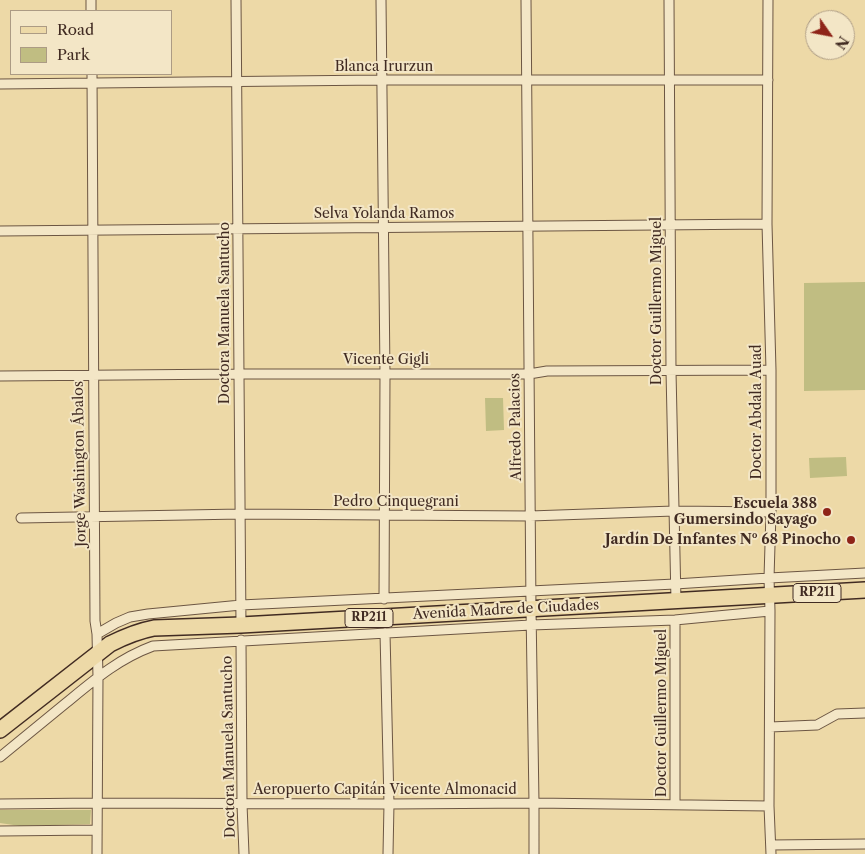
<!DOCTYPE html>
<meta charset="utf-8">
<style>
body{margin:0}
#map{position:relative;width:865px;height:854px;overflow:hidden;background:#edd9a7;font-family:"Libre Caslon Text",serif}
canvas{display:block}
.legend{position:absolute;left:10px;top:10px;width:162px;height:65px;box-sizing:border-box;background:#f3e6c6;border:1px solid #ac9b84;margin:0;padding:6px 9px;list-style:none;font-size:15px;color:#412b22}
.legend li{display:flex;align-items:center;gap:10px;height:25px}
.legend b{width:25px;border:1px solid #ac9b84}
.north{position:absolute;left:805px;top:10px;width:50px;height:50px;box-sizing:border-box;background:#f3e6c6;border:1px solid #ac9b84;border-radius:50%;rotate:123deg;font-size:14px;font-weight:700;line-height:20px;text-align:center;color:#412b22}
.north::after{content:'';display:block;margin:auto;width:18px;height:22px;background:#8f2418;clip-path:polygon(50% 0,100% 100%,50% 72%,0 100%)}
</style>
<div id="map">
<canvas width="865" height="854"></canvas>
<ul class="legend">
<li><b style="height:6px;background:#edd9a7"></b>Road</li>
<li><b style="height:14px;background:#c0bd82"></b>Park</li>
</ul>
<div class="north">N</div>
</div>
<script>
const ctx = document.querySelector('canvas').getContext('2d');
ctx.lineJoin = 'round';
function fill(path, color) { ctx.fillStyle = color; ctx.fill(path, 'evenodd'); }
function trace(path, color, width, dash) { ctx.strokeStyle = color; ctx.lineWidth = width; ctx.lineCap = dash ? 'butt' : 'round'; ctx.setLineDash(dash || []); ctx.stroke(path); }
function write(font, color, halo, rows, align = 'center') {
  ctx.font = font + ' "Libre Caslon Text",serif'; ctx.lineWidth = 4; ctx.setLineDash([]); ctx.textBaseline = 'middle'; ctx.strokeStyle = halo; ctx.fillStyle = color; for (const [text, x, y, turn = 0] of rows) {
    ctx.save(); ctx.translate(x, y); ctx.rotate((+turn || 0) * Math.PI / 180); ctx.textAlign = isNaN(turn) ? turn : align; if (halo) ctx.strokeText(text, 0, 0); ctx.fillText(text, 0, 0); ctx.restore();
  }
}
const green = new Path2D(`
 M 865,282 L 865,390 L 804,391 L 804,283 Z
 M 485,398 L 503,398 L 504,430 L 486,431 Z
 M 846,457 L 847,476 L 810,478 L 809,458 Z
 M 0,810 L 91,810 L 90,824 L 20,826 L 0,823 Z`);
const minor = new Path2D(`
 M 91,0 L 91,11
 M 236,0 L 241,625
 M 381,0 L 385,374 L 384,599
 M 526,0 L 531,609 L 534,803 L 534,854
 M 669,0 L 671,371 L 676,601
 M 768,0 L 767,224 L 771,370 L 771,512 L 769,578 L 770,611 L 769,806 L 771,854
 M 92,74 L 95,621 L 97,634 L 98,677 L 97,854
 M 0,84 L 381,80 L 768,80
 M 0,231 L 767,224
 M 0,376 L 240,374 L 529,374 L 547,371 L 771,370
 M 21,518 L 241,514 L 530,516 L 674,511 L 771,512
 M 675,620 L 675,805
 M 385,633 L 389,804 L 388,854
 M 97,634 L 116,623 L 130,617 L 148,614 L 241,605 L 675,584 L 769,578 L 865,573
 M 241,640 L 242,804 L 244,854
 M 770,727 L 817,725 L 837,714 L 865,713
 M 0,757 C 22,739 44,721 66,703 C 94,680 118,659 153,646 L 531,625 L 675,620 L 770,611
 M 0,804 L 97,803 L 389,804 L 534,803 L 769,806
 M 0,831 L 97,830
 M 771,845 L 865,844`);
const primary = new Path2D(`
 M 0,730 L 110,644 C 124,637 138,631 154,628 L 241,625 L 865,590`);
const markers = [
 [827,512,5,"#8f2418"],
 [851,540,5,"#8f2418"]
];
const shields = [
 [817,593,48],
 [369,618,48]
];
const shieldNames = [
 ["RP211",817,593],
 ["RP211",369,618]
];
const streetNames = [
 ["Blanca Irurzun",384,67],
 ["Selva Yolanda Ramos",384,214],
 ["Doctor Guillermo Miguel",657,301,-90],
 ["Doctora Manuela Santucho",225,313,-90],
 ["Vicente Gigli",386,360],
 ["Doctor Abdala Auad",757,412,-90],
 ["Alfredo Palacios",516,427,-91],
 ["Jorge Washington Ábalos",80,464,-91],
 ["Pedro Cinquegrani",396,502],
 ["Avenida Madre de Ciudades",506,610,-3],
 ["Doctor Guillermo Miguel",662,713,-90],
 ["Doctora Manuela Santucho",229,747,-91],
 ["Aeropuerto Capitán Vicente Almonacid",385,790]
];
const poiNames = [
 ["Escuela 388",817,504],
 ["Gumersindo Sayago",817,520],
 ["Jardín De Infantes Nº 68 Pinocho",841,540]
];
fill(green, '#c0bd82');
trace(minor, '#6c5643', 11);
trace(primary, '#412b22', 18);
trace(minor, '#f3e6c6', 9);
trace(primary, '#edd9a7', 15);
for (const [x, y, r, color] of markers) { const dot = new Path2D(); dot.arc(x, y, r, 0, 2 * Math.PI); ctx.fillStyle = color; ctx.fill(dot); trace(dot, '#f3e6c6', 2); }
for (const [x, y, w] of shields) { const box = new Path2D(); box.roundRect(x - w / 2, y - 9.5, w, 19, 4); ctx.fillStyle = '#f3e6c6'; ctx.fill(box); trace(box, '#412b22', 1); }
write('bold 12px', '#412b22', null, shieldNames);
write('14px', '#412b22', '#f3e6c6', streetNames);
write('bold 14px', '#412b22', '#f3e6c6', poiNames, 'right');
</script>
